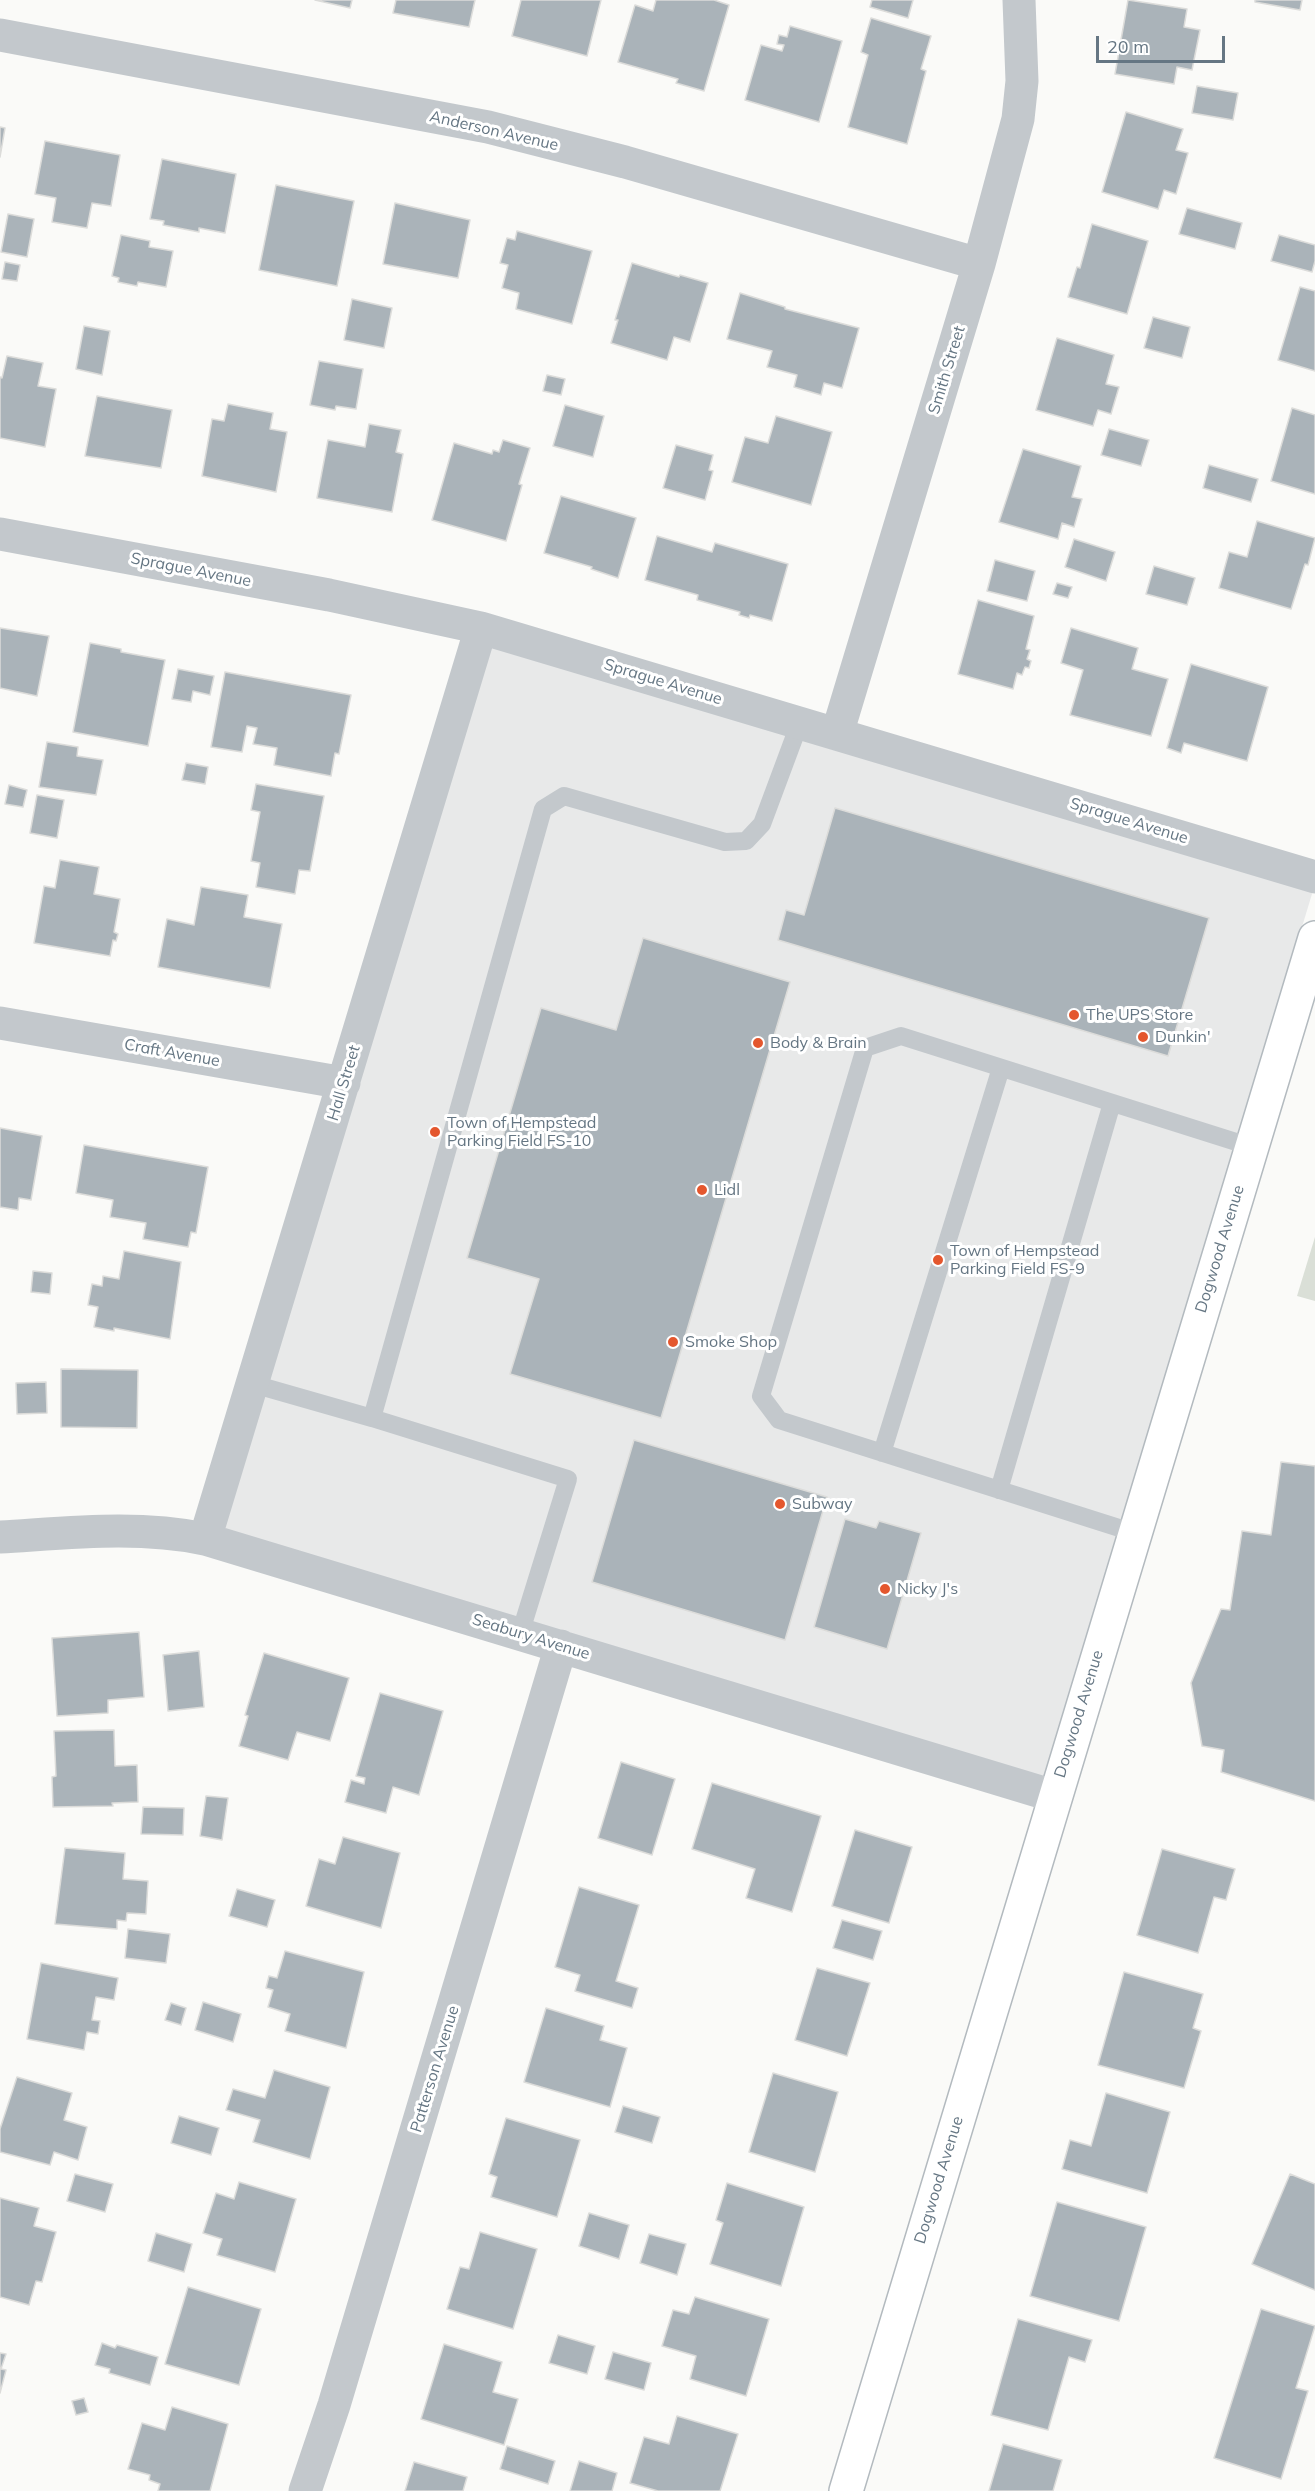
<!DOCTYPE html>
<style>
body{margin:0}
#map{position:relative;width:1315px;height:2491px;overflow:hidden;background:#fafaf8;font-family:Mulish,sans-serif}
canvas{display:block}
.scale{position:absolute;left:1096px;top:36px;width:129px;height:27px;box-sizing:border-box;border:3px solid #657683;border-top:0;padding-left:8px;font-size:18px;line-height:21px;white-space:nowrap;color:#657683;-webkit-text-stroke:4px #fff;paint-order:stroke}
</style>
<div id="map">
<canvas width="1315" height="2491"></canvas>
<div class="scale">20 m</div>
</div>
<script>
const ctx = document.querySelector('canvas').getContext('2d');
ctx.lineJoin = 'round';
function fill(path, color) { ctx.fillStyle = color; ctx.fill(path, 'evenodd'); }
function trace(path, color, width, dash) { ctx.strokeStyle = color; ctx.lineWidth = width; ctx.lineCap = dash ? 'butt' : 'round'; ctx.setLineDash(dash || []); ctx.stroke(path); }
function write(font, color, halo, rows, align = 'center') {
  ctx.font = font + ' Mulish,sans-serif'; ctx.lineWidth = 6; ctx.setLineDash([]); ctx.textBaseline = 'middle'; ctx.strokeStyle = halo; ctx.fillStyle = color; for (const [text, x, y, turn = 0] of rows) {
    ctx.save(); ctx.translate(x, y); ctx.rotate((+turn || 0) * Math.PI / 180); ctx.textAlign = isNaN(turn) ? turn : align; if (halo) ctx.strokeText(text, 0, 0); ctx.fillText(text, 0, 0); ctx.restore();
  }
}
const built = new Path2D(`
 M 480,634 L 1315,884 L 1040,1791 L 205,1539 Z`);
const green = new Path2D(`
 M 1315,1237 L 1315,1301 L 1297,1296 Z`);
const building = new Path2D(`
 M 315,0 L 352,0 L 350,8 Z
 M 396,0 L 475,0 L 469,27 L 393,13 Z
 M 521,0 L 601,0 L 587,56 L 512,36 Z
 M 656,0 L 714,0 L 729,5 L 704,91 L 676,83 L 678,79 L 618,62 L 635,5 L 653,11 Z
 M 872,0 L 913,0 L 908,18 L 870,7 Z
 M 1128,0 L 1187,9 L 1184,27 L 1200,30 L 1192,70 L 1177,67 L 1174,84 L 1115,74 Z
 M 1255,0 L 1302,0 L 1300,10 L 1255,2 Z
 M 871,18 L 931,36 L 921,69 L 926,71 L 907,144 L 848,127 L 868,55 L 861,52 Z
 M 790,26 L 842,41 L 819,122 L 745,100 L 761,45 L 782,51 L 784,45 L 777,44 L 779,35 L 787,37 Z
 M 1197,86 L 1238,93 L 1233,120 L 1192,113 Z
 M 1126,112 L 1183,129 L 1176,150 L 1188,153 L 1176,194 L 1164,190 L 1158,209 L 1102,192 Z
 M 0,127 L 5,128 L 0,157 Z
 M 45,141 L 120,155 L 111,206 L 92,203 L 87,228 L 52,222 L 56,198 L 35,194 Z
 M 162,159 L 236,174 L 225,233 L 199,228 L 199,232 L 163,225 L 164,221 L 150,219 Z
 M 276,185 L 354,201 L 337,286 L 259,270 Z
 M 395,203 L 470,220 L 458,278 L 383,264 Z
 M 1187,208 L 1242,223 L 1235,249 L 1179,234 Z
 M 8,214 L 34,219 L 27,257 L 1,252 Z
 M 1092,224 L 1148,241 L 1127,314 L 1068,297 L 1077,267 L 1080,268 Z
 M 517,231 L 592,251 L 572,324 L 516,309 L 519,293 L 502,288 L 508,265 L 500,263 L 507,238 L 515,240 Z
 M 121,235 L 150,241 L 149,247 L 173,251 L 166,287 L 138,282 L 137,286 L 118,282 L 119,278 L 112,276 Z
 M 1279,235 L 1315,245 L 1315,261 L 1312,272 L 1271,261 Z
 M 5,262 L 20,265 L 17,281 L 2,279 Z
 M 632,263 L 679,277 L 680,275 L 708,283 L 690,342 L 674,337 L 667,360 L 611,343 L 618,320 L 615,320 Z
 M 1300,287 L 1315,291 L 1315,371 L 1278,360 Z
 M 740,293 L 785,307 L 785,309 L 859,328 L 842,388 L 824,383 L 821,395 L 794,387 L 797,375 L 767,367 L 772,351 L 727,339 Z
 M 352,299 L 392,308 L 384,348 L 344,340 Z
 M 1153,317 L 1190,327 L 1182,358 L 1144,348 Z
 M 84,326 L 110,331 L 102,375 L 76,369 Z
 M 1057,338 L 1114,355 L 1106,384 L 1119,387 L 1111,414 L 1098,410 L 1093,426 L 1036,410 Z
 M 7,356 L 43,363 L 38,386 L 56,389 L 45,447 L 0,438 L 0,377 L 2,378 Z
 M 319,361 L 363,369 L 356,409 L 336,406 L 335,410 L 310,405 Z
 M 547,375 L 565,379 L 561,395 L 543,391 Z
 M 97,396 L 172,410 L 161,468 L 85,456 Z
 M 228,404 L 273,413 L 270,429 L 287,432 L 276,492 L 202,476 L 212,419 L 224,421 Z
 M 565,405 L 604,416 L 593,457 L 553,446 Z
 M 1292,408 L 1315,415 L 1315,494 L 1271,481 Z
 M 776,416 L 832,432 L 811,505 L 732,482 L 745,437 L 768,443 Z
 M 369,424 L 401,430 L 396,452 L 403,454 L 392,512 L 317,498 L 328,440 L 365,447 Z
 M 1109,429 L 1149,440 L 1141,466 L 1101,455 Z
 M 503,440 L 530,448 L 519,484 L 522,485 L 506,541 L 432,520 L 454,443 L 492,454 L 493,450 L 499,452 Z
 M 676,445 L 713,455 L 709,470 L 713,471 L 705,500 L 663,488 Z
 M 1023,449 L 1081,466 L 1072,497 L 1082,499 L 1074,527 L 1062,523 L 1058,539 L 999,522 Z
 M 1209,465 L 1258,479 L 1251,502 L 1203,488 Z
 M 561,496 L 636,518 L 618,578 L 591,569 L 592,567 L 544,553 Z
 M 1257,521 L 1315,538 L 1308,565 L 1305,564 L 1291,609 L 1219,588 L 1229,552 L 1247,557 Z
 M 657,536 L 712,552 L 715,543 L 788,564 L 772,621 L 750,615 L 749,618 L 739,615 L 740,612 L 697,600 L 698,595 L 645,580 Z
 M 1074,539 L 1115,552 L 1106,581 L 1065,567 Z
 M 995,560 L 1035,571 L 1027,601 L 987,591 Z
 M 1154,566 L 1195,578 L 1187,605 L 1146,594 Z
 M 1057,583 L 1072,587 L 1068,598 L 1053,594 Z
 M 978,600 L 1034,616 L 1026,649 L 1030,650 L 1027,659 L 1031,661 L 1029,668 L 1025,667 L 1022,675 L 1017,673 L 1013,689 L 958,674 Z
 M 0,628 L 49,636 L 37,696 L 0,688 Z
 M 1071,628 L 1138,648 L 1132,669 L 1168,679 L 1151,736 L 1070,715 L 1083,670 L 1061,663 Z
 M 90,643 L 121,649 L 121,652 L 165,660 L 148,746 L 73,732 Z
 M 1191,664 L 1268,687 L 1247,761 L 1184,743 L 1181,753 L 1167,748 Z
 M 178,669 L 214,676 L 210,695 L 193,691 L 191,702 L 172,699 Z
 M 225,672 L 351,695 L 339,754 L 335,753 L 331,776 L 274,765 L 277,748 L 253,744 L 257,728 L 247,726 L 242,752 L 211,747 Z
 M 47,742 L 78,747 L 77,756 L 103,760 L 96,795 L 39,787 Z
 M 186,763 L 208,767 L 205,784 L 182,780 Z
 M 256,784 L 324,796 L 310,871 L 299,870 L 295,894 L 256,887 L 260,863 L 251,861 L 260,812 L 251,810 Z
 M 9,785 L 27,790 L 23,807 L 5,804 Z
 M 37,795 L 64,800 L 57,838 L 30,833 Z
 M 835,808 L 1209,918 L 1168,1056 L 778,940 L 786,910 L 804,915 Z
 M 60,860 L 99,867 L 94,894 L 120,899 L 114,932 L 118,934 L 116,941 L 113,940 L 110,956 L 34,943 L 44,886 L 55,888 Z
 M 201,887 L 248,895 L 244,917 L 282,924 L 270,988 L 158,967 L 167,919 L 194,925 Z
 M 643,938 L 790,982 L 661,1418 L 510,1374 L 539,1279 L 467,1258 L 541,1008 L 616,1030 Z
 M 0,1128 L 42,1136 L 31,1200 L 19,1198 L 18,1210 L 0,1207 Z
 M 84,1145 L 208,1167 L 196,1233 L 191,1232 L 188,1247 L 143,1239 L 146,1223 L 110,1217 L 113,1200 L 76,1193 Z
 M 124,1251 L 181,1262 L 170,1339 L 114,1328 L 114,1331 L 94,1327 L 98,1307 L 88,1305 L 92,1284 L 102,1286 L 103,1276 L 119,1279 Z
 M 33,1271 L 52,1273 L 50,1294 L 31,1292 Z
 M 61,1369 L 138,1370 L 137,1428 L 61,1427 Z
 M 46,1382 L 47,1413 L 17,1414 L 16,1383 Z
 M 634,1440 L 827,1497 L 785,1640 L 592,1582 Z
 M 1281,1462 L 1315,1466 L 1315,1801 L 1221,1772 L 1224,1750 L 1202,1746 L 1191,1683 L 1221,1609 L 1230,1610 L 1242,1531 L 1271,1535 Z
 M 845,1519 L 876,1528 L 879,1521 L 921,1533 L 887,1649 L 814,1627 Z
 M 139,1632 L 144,1697 L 108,1700 L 108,1713 L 57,1716 L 52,1638 Z
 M 199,1651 L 204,1707 L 168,1711 L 163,1655 Z
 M 264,1653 L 349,1678 L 330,1741 L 297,1732 L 288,1760 L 239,1746 L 248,1716 L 245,1715 Z
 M 380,1693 L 443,1711 L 419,1795 L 393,1787 L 386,1813 L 345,1802 L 351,1780 L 364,1784 L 365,1778 L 356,1776 Z
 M 114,1730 L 115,1766 L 137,1765 L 138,1802 L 112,1803 L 113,1806 L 53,1807 L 52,1777 L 56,1776 L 54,1731 Z
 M 621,1762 L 675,1779 L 652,1855 L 598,1838 Z
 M 712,1783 L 821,1816 L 792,1912 L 746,1898 L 755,1869 L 692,1849 Z
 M 206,1796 L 228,1798 L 222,1840 L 200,1836 Z
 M 143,1807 L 184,1808 L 183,1835 L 141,1834 Z
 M 855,1830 L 912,1847 L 889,1923 L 832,1906 Z
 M 343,1837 L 400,1853 L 381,1928 L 306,1906 L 319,1859 L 335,1864 Z
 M 65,1848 L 125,1853 L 123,1879 L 148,1881 L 146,1914 L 127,1913 L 126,1921 L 117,1920 L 117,1929 L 55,1924 Z
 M 1162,1849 L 1235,1869 L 1226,1900 L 1214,1897 L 1198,1953 L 1137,1935 Z
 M 579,1887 L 639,1905 L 616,1981 L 638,1988 L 632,2008 L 575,1991 L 580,1975 L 555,1967 Z
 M 237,1889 L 275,1900 L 267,1927 L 229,1916 Z
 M 842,1920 L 882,1931 L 873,1960 L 833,1948 Z
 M 128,1929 L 170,1934 L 166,1963 L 125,1958 Z
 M 285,1951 L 364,1972 L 346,2048 L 285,2031 L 290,2014 L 268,2007 L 273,1990 L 266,1988 L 269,1976 L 277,1978 Z
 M 41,1963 L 118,1978 L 114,2000 L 96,1997 L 92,2020 L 100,2021 L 98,2034 L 87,2032 L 84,2050 L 27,2039 Z
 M 817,1968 L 870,1983 L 847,2056 L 795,2040 Z
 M 1124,1972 L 1203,1994 L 1193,2028 L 1201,2031 L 1184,2088 L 1098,2065 Z
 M 203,2002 L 241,2014 L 233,2042 L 195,2030 Z
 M 171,2003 L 186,2008 L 181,2025 L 165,2020 Z
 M 546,2008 L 604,2026 L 600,2040 L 627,2048 L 610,2107 L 524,2082 Z
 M 274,2070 L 330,2087 L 310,2159 L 253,2142 L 260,2120 L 226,2110 L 233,2089 L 265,2098 Z
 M 773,2073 L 838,2092 L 815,2172 L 749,2152 Z
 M 17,2077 L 72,2093 L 64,2120 L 87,2127 L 78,2160 L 54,2152 L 50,2165 L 0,2152 L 0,2129 Z
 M 1106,2093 L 1170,2112 L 1147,2193 L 1062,2169 L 1070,2140 L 1091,2146 Z
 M 623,2106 L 660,2117 L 652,2143 L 615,2132 Z
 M 179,2116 L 219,2128 L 211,2155 L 171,2143 Z
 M 506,2118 L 580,2140 L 557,2217 L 491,2197 L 497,2177 L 489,2174 Z
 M 75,2174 L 113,2184 L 105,2212 L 67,2201 Z
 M 1290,2174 L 1315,2184 L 1315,2290 L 1252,2264 Z
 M 239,2182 L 296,2199 L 275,2272 L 217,2255 L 222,2239 L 203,2233 L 216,2193 L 234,2199 Z
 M 727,2183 L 804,2207 L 781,2286 L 710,2264 L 723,2223 L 716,2220 Z
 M 0,2198 L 39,2208 L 34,2226 L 56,2232 L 42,2282 L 36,2281 L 29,2305 L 0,2297 Z
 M 1057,2202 L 1146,2227 L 1119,2321 L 1030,2296 Z
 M 589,2213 L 629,2225 L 619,2259 L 579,2246 Z
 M 480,2232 L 537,2249 L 513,2329 L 447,2309 L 460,2267 L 469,2269 Z
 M 156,2233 L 192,2244 L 184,2272 L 148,2261 Z
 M 649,2234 L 686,2244 L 677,2275 L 640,2263 Z
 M 188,2287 L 261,2309 L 239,2385 L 165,2364 Z
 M 695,2297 L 769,2319 L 746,2396 L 690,2379 L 696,2356 L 662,2346 L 673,2310 L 689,2314 Z
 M 1261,2309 L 1315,2326 L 1296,2388 L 1308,2391 L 1281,2479 L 1214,2458 Z
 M 1018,2319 L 1092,2340 L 1085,2362 L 1069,2357 L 1048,2430 L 991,2415 Z
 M 558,2335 L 595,2346 L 587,2374 L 549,2363 Z
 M 102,2343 L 115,2348 L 117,2345 L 158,2357 L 150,2385 L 109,2373 L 110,2369 L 95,2365 Z
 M 444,2344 L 502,2362 L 493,2392 L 518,2399 L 504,2445 L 421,2419 Z
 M 613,2352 L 651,2363 L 644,2390 L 605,2379 Z
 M 0,2353 L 6,2354 L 1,2369 L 6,2370 L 0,2393 Z
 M 84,2398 L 88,2412 L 76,2415 L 72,2401 Z
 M 172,2407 L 228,2424 L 210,2491 L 158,2491 L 160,2484 L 149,2480 L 150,2475 L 128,2469 L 142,2423 L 165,2430 Z
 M 677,2416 L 738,2434 L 720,2491 L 658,2491 L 630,2483 L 644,2437 L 669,2444 Z
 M 1003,2444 L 1062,2460 L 1053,2491 L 989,2491 Z
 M 507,2446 L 555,2461 L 548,2484 L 500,2469 Z
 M 579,2461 L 617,2473 L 612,2491 L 570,2491 Z
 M 414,2462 L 467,2477 L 463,2491 L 405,2491 Z`);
const lane = new Path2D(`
 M 253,1384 L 372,1418 L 543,809 L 564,796 L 725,842 L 746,841 L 762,824 L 800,722
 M 372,1418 L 568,1479 L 520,1634
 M 882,1453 L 1001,1068
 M 999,1490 L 1112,1103
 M 1135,1533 L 779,1420 L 761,1396 L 865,1048 L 901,1036 L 1252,1147`);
const street = new Path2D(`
 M 0,35 L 488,127 L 625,162 L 979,264
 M 0,534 L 329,595 L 481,628 L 1315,877
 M 837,734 L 979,264 L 1018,119 L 1022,81 L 1019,0
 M 0,1023 L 344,1083
 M 0,1537 C 69,1533 137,1525 205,1539 L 1054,1796
 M 205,1539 L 481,628
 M 305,2491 L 334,2405 L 561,1646`);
const secondary = new Path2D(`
 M 846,2491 L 1315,938`);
const markers = [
 [1074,1015,6,"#e4572e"],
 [1143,1037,6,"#e4572e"],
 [758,1043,6,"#e4572e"],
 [435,1132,6,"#e4572e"],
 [702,1190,6,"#e4572e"],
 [938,1260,6,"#e4572e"],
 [673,1342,6,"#e4572e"],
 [780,1504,6,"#e4572e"],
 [885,1589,6,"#e4572e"]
];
const streetNames = [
 ["Anderson Avenue",494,131,13],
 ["Smith Street",947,370,-73],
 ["Sprague Avenue",191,570,11],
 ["Sprague Avenue",663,682,17],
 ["Sprague Avenue",1129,821,17],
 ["Craft Avenue",172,1053,10],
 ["Hall Street",344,1083,-73],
 ["Dogwood Avenue",1220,1249,-73],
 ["Seabury Avenue",531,1637,17],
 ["Dogwood Avenue",1079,1714,-73],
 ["Patterson Avenue",435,2069,-73],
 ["Dogwood Avenue",939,2180,-73]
];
const poiNames = [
 ["The UPS Store",1086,1015],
 ["Dunkin'",1155,1037],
 ["Body & Brain",770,1043],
 ["Town of Hempstead",447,1123],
 ["Parking Field FS-10",447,1141],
 ["Lidl",714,1190],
 ["Town of Hempstead",950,1251],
 ["Parking Field FS-9",950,1269],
 ["Smoke Shop",685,1342],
 ["Subway",792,1504],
 ["Nicky J's",897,1589]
];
fill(built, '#e8e9e9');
fill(green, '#dadfd7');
fill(building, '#aab3b9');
trace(building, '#dcdcda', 1.5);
trace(secondary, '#b3babf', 36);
trace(lane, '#c3c8cc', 18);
trace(street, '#c3c8cc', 33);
trace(secondary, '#fff', 33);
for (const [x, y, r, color] of markers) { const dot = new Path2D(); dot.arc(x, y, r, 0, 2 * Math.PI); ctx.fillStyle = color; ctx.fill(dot); trace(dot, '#fff', 2); }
write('16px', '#657683', '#fff', streetNames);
write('16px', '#657683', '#fff', poiNames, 'left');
</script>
